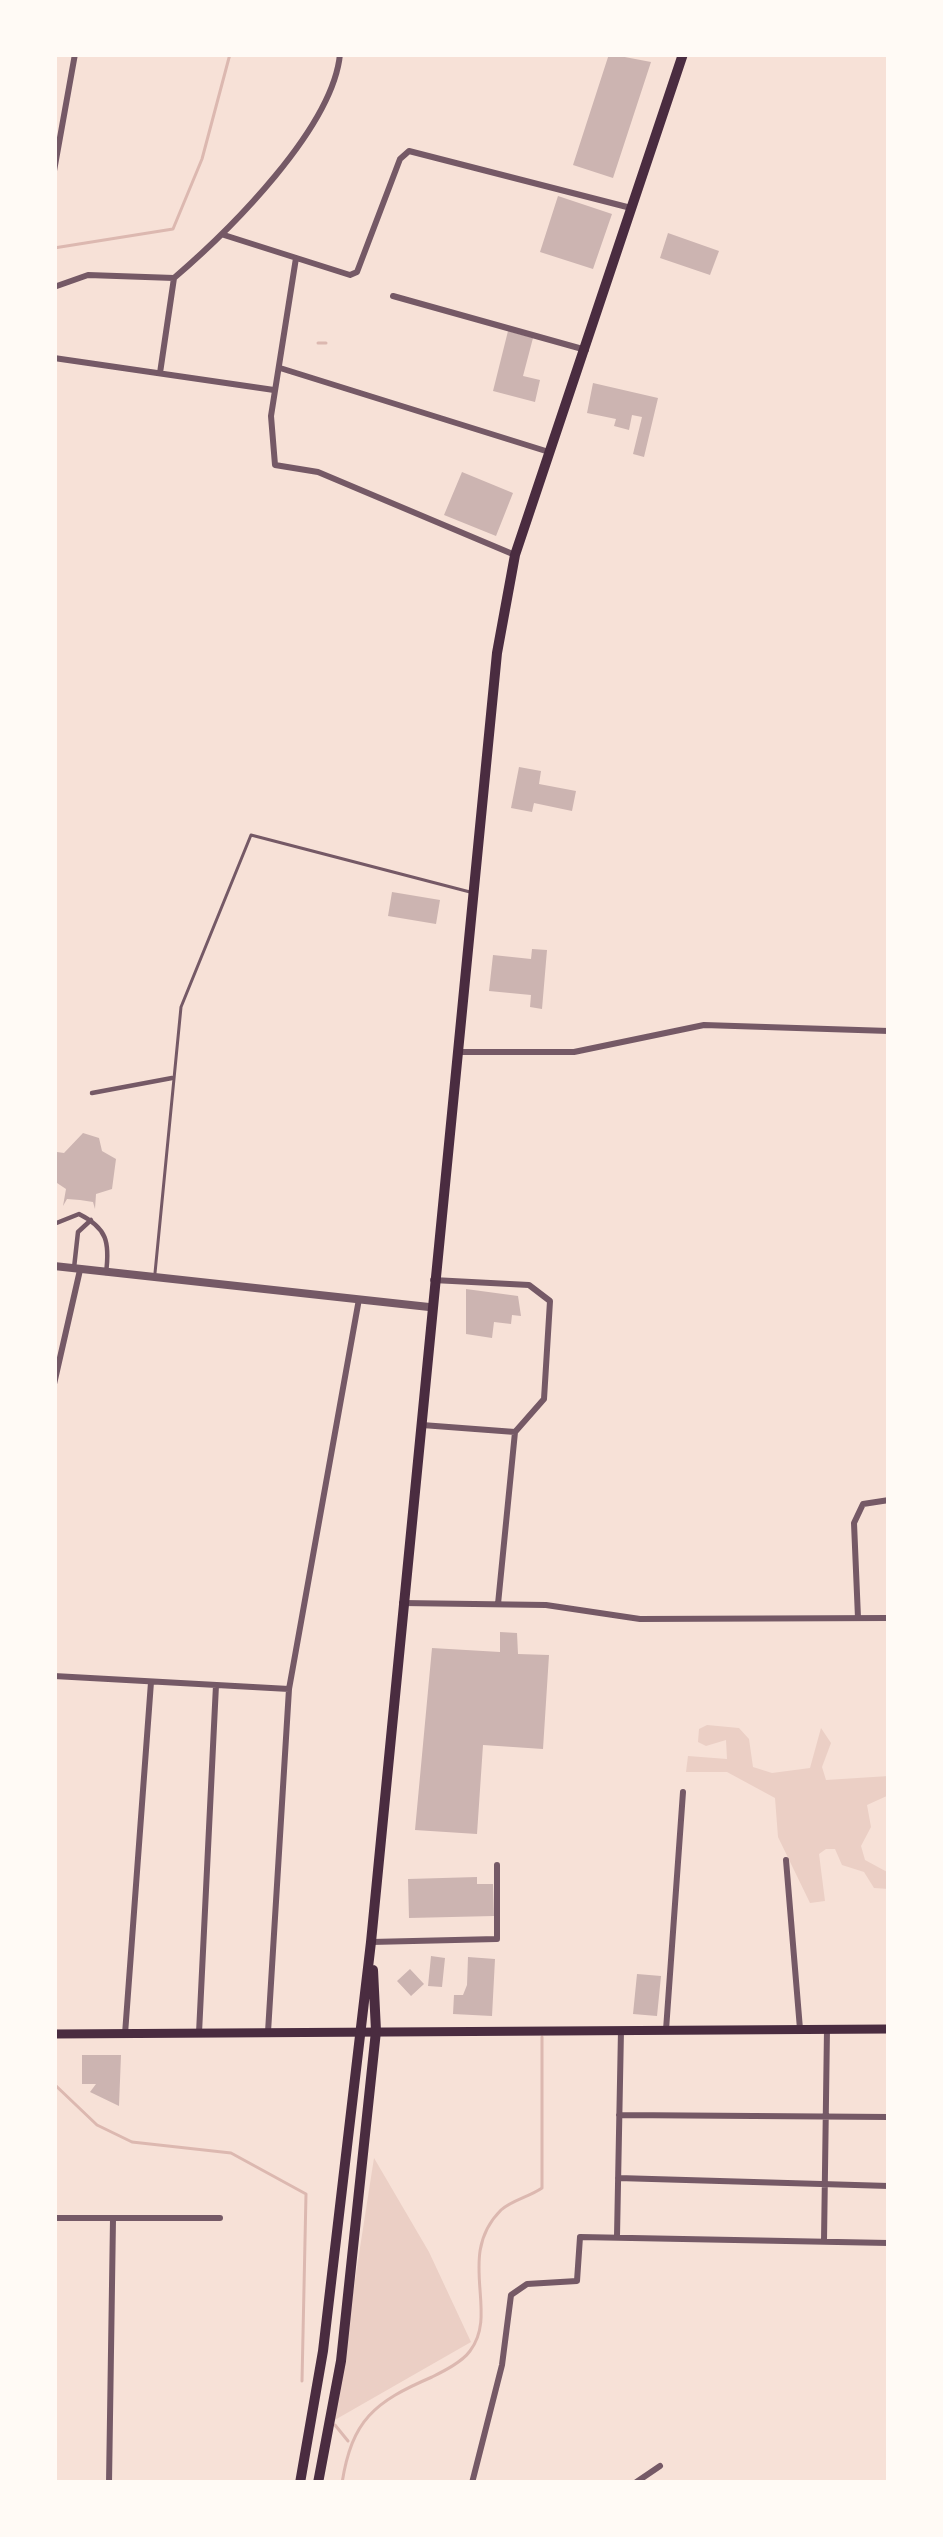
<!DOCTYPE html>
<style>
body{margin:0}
#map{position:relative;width:943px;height:2537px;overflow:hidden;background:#f7e1d7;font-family:"Space Grotesk",sans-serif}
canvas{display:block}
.frame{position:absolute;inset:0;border:57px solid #fffaf5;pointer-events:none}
</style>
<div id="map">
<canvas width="943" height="2537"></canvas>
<div class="frame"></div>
</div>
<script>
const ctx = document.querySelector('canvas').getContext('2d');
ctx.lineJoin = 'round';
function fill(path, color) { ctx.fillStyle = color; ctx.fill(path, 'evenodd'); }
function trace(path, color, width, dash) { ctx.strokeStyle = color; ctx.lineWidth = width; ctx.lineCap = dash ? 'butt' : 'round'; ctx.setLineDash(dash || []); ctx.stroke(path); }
const green = new Path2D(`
 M 707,1725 L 739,1728 L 749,1739 L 753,1767 L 772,1773 L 810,1768 L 821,1728 L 831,1743 L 822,1767 L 826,1780 L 889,1776 L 889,1795 L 867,1805 L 871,1827 L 861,1846 L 865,1860 L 889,1873 L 889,1889 L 874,1888 L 864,1872 L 842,1865 L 835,1849 L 826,1849 L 819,1854 L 825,1901 L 810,1903 L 778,1837 L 775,1798 L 727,1772 L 686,1772 L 688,1756 L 727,1759 L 726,1740 L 706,1746 L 698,1742 L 699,1729 Z
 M 374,2158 L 429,2252 L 471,2342 L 333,2421 Z`);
const stream = new Path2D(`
 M 54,248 L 173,229 L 202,159 L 230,54
 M 318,343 L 326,343
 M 54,2084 L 97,2125 L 132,2142 L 231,2153 L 306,2194 L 302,2381
 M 335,2425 L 348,2441
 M 342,2483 C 352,2420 374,2402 432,2377 C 444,2371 462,2362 470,2351 C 500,2312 455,2256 501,2210 C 512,2200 529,2197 542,2188 L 542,2037`);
const building = new Path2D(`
 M 609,54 L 651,62 L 613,178 L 573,165 Z
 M 558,196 L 612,214 L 593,269 L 540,252 Z
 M 668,233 L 719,251 L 710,275 L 660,258 Z
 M 508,331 L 533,338 L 523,376 L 540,380 L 535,402 L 493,391 Z
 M 593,383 L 658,398 L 644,457 L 633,454 L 642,417 L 632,415 L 629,430 L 614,426 L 616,419 L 587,413 Z
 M 462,472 L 513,493 L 496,536 L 444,515 Z
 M 519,767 L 541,771 L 539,784 L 576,791 L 572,811 L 534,803 L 532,812 L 511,808 Z
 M 392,892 L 440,900 L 436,924 L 388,916 Z
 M 532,949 L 547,950 L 542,1009 L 530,1007 L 531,995 L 489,991 L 493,955 L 531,959 Z
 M 83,1133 L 99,1138 L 102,1151 L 116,1159 L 112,1189 L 96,1194 L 95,1209 L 93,1202 L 80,1200 L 67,1199 L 63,1206 L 66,1189 L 54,1181 L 57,1152 L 64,1153 Z
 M 466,1289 L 518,1296 L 521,1316 L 512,1315 L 511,1324 L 494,1322 L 492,1338 L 466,1334 Z
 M 500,1632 L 517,1633 L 518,1654 L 549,1655 L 543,1749 L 483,1745 L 477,1834 L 415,1830 L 432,1648 L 500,1652 Z
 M 477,1877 L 477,1884 L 493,1884 L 494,1916 L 409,1918 L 408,1879 Z
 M 431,1956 L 445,1958 L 442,1987 L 428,1986 Z
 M 468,1957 L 495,1959 L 492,2016 L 453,2014 L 454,1995 L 463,1995 L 467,1985 Z
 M 410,1969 L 424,1984 L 411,1996 L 397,1981 Z
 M 637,1974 L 661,1976 L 657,2016 L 633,2014 Z
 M 82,2055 L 121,2055 L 119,2106 L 90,2092 L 96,2084 L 82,2084 Z`);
const service = new Path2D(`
 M 155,1273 L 181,1007 L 251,835 L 470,892`);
const pedestrian = new Path2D(`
 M 92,1093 L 172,1078
 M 54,1224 L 79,1214 C 107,1228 110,1242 106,1273
 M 74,1268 L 78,1232 L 91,1220`);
const minor = new Path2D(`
 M 54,171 L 75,54
 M 224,235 L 350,275 L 357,272 L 400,159 L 409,151 L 631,208
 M 296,258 L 271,416 L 275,465 L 318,472 L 515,555
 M 54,287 L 88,275 L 174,278 C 230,230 333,128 340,54
 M 393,296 L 586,350
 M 54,358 L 274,390
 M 280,368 L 549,452
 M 160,373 L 174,278
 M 459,1052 L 574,1052 L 704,1025 L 889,1031
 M 433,1280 L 529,1285 L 550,1301 L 544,1399 L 515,1432
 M 54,1384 L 80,1270
 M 422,1425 L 515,1432 L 498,1604
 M 402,1603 L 546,1605 L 640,1619 L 889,1618
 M 858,1618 L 854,1523 L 863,1504 L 889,1500
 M 54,1676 L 289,1689
 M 786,1860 L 800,2029
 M 371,1942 L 497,1939 L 497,1865
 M 666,2030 L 683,1792
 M 268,2032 L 289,1689 L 359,1299
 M 199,2033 L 216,1685
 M 125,2034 L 151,1682
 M 619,2115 L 889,2117
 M 618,2178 L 889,2186
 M 54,2218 L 220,2218
 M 617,2236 L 621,2030
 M 824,2241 L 827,2029
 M 109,2483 L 113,2219
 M 472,2483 L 502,2365 L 511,2295 L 527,2284 L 577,2281 L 580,2237 L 889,2243
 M 635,2483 L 660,2466`);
const tertiary = new Path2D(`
 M 54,1266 L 429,1307`);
const secondary = new Path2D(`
 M 54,2034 L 889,2029`);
const primary = new Path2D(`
 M 300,2483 L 323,2351 L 371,1942 L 497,653 L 515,555 L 683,54
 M 318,2483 L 341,2361 L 376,2031 L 373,1970`);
fill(green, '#ebcfc5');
trace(stream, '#dcb8b0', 3);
fill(building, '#ccb4b1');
trace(service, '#755966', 3);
trace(pedestrian, '#755966', 4.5);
trace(minor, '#755966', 6);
trace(tertiary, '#755966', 8);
trace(secondary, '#4a2c40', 9);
trace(primary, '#4a2c40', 10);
</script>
